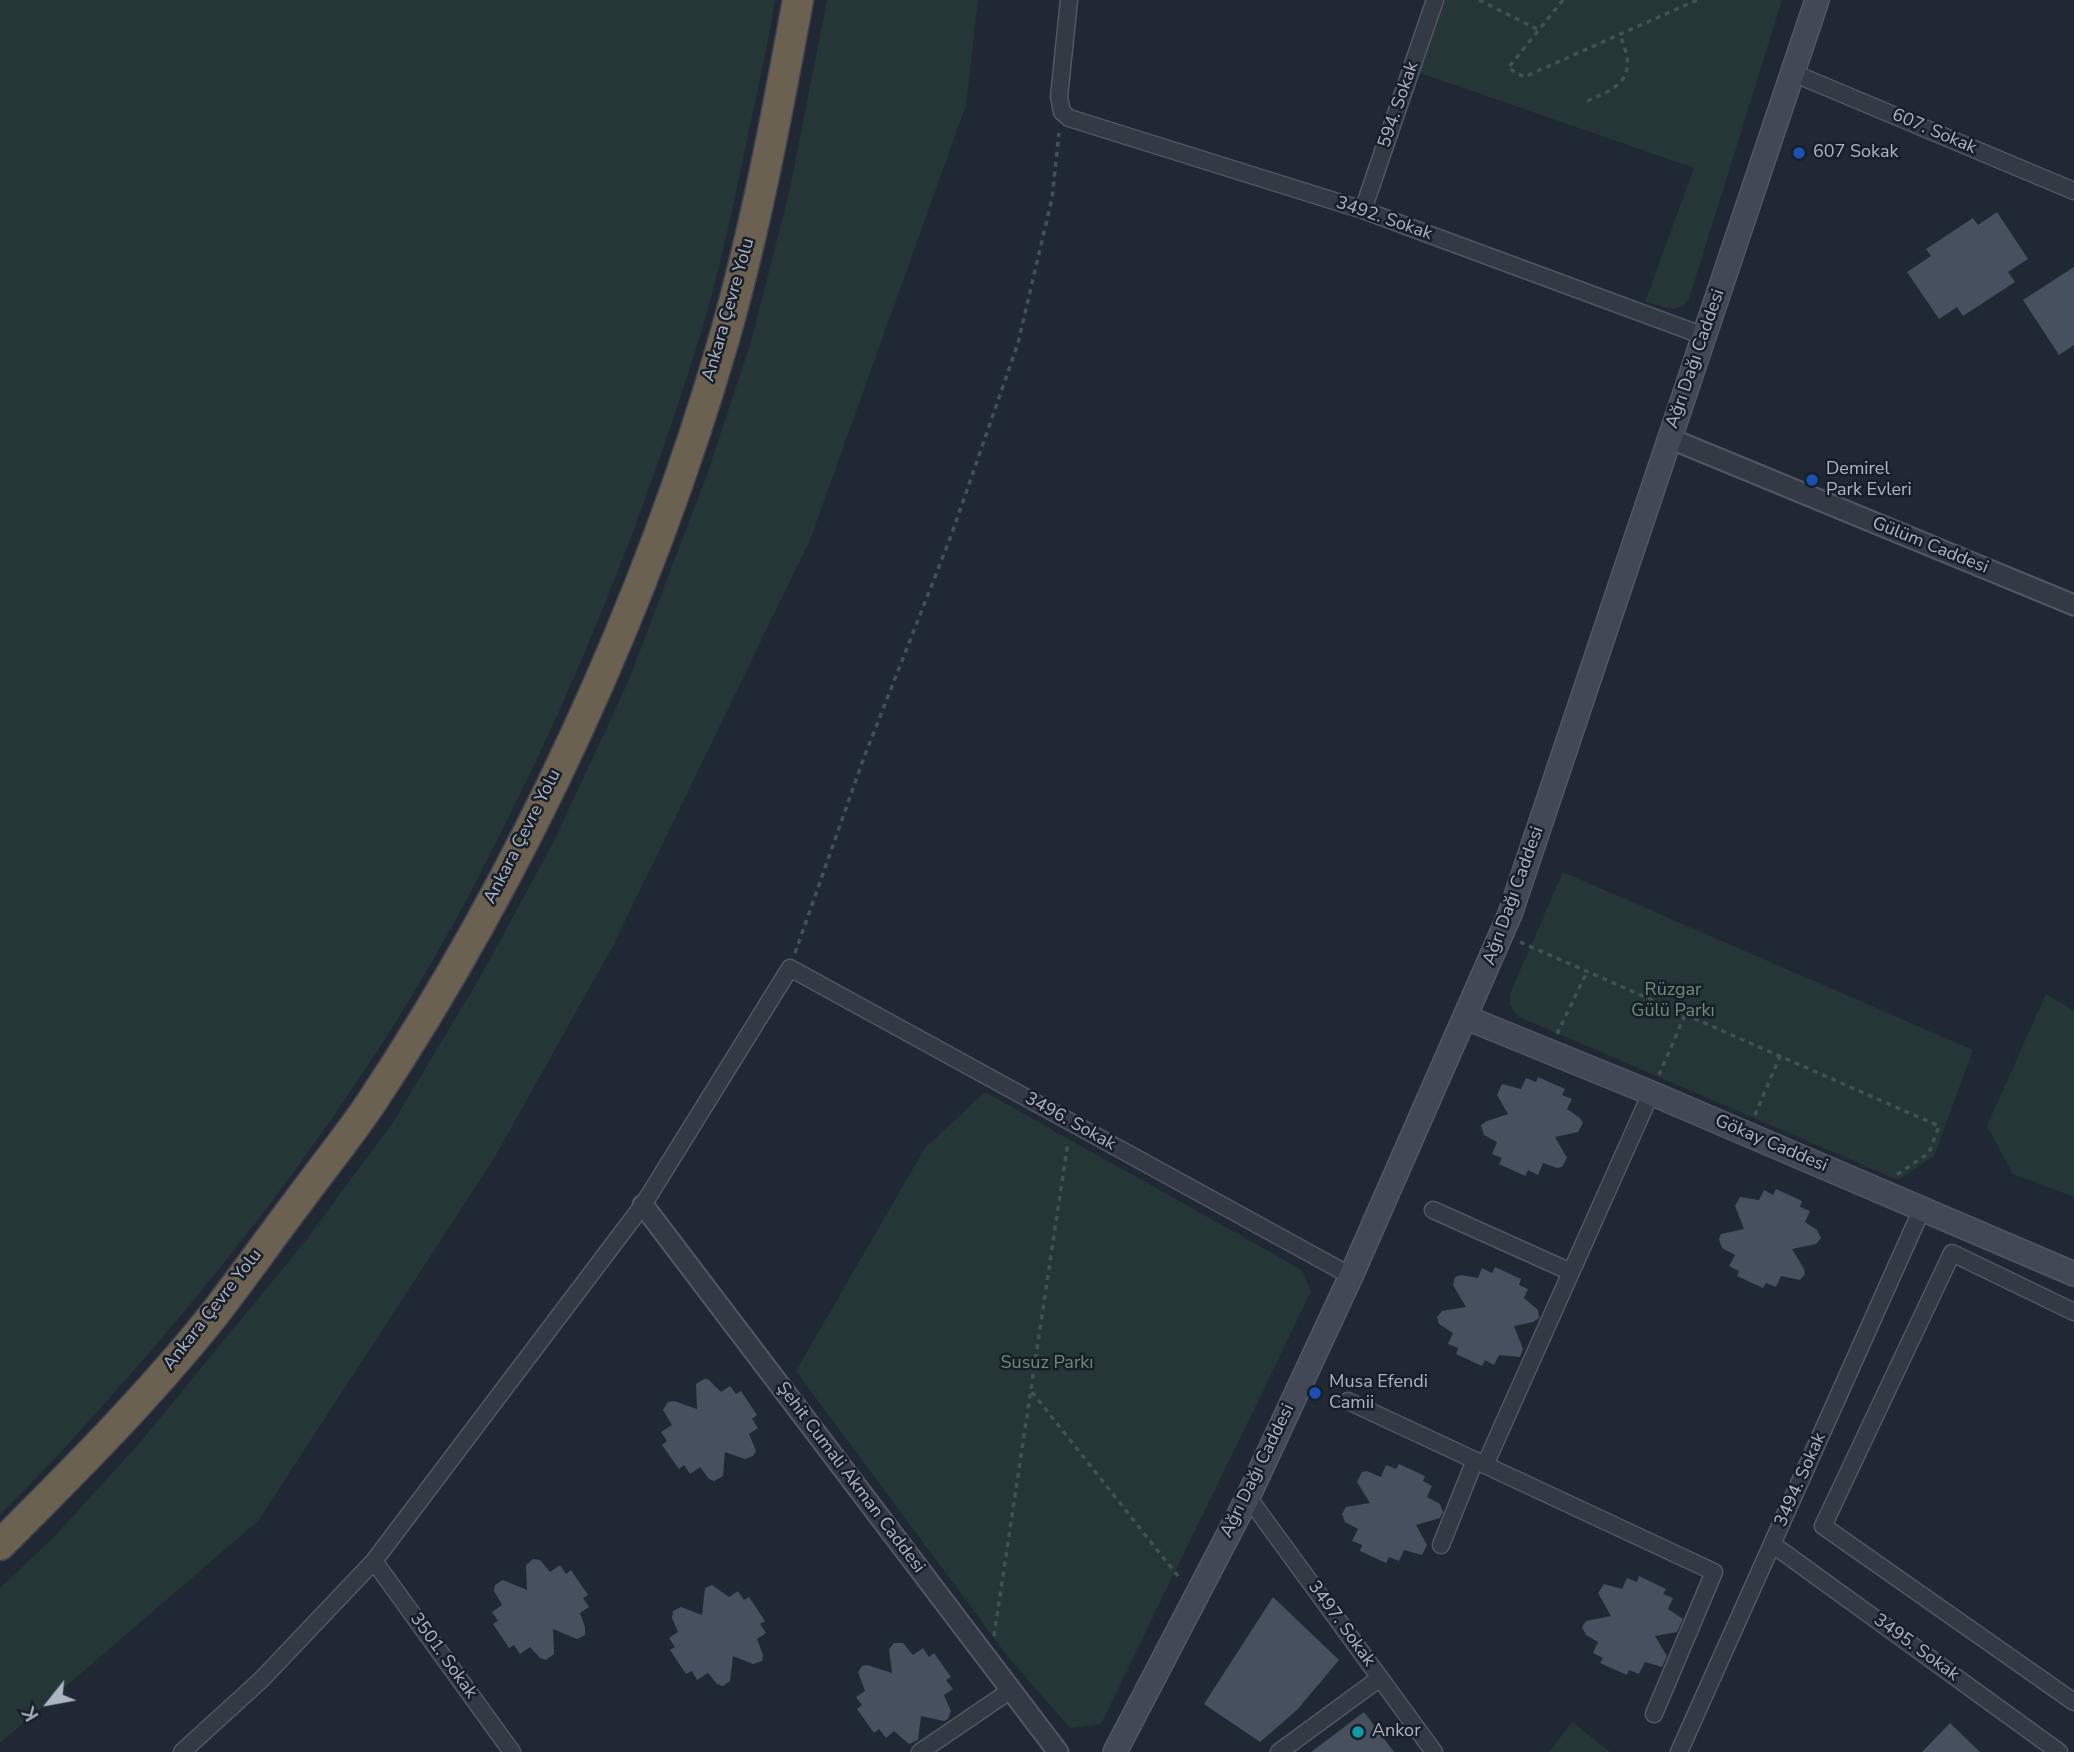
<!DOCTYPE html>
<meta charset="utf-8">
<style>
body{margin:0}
#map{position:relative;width:2074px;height:1752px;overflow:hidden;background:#202834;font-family:"Nunito Sans",sans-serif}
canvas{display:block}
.north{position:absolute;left:14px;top:1668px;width:70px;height:70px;-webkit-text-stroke:5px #191f29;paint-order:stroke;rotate:239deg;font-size:19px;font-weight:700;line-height:28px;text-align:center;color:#adb4c2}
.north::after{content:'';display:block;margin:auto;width:24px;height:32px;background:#adb4c2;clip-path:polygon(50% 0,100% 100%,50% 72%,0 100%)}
</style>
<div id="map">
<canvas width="2074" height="1752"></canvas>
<div class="north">K</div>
</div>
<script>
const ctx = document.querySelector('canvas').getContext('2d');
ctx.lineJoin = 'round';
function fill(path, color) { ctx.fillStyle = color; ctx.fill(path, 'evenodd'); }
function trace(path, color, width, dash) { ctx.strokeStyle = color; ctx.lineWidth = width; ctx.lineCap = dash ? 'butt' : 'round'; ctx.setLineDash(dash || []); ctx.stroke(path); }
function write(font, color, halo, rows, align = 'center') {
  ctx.font = font + ' "Nunito Sans",sans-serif'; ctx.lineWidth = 5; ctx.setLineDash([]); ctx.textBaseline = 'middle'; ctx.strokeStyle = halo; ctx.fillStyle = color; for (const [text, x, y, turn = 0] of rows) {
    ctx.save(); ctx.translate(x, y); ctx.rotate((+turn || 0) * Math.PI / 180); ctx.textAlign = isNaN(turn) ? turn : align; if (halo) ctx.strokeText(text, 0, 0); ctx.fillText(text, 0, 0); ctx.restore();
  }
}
const green = new Path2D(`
 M 0,0 L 775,0 C 767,49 756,97 746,145 C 732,210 719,276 699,339 C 654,483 601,624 536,761 C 493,852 446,943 392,1028 C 316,1148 229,1262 136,1368 C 92,1418 48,1468 0,1515 Z
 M 827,0 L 978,0 L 966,105 L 810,540 L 613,946 L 493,1160 L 258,1521 L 0,1743 L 0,1588 L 51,1540 L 137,1446 L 303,1244 L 392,1124 L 482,974 L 554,841 L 628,682 L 708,472 L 751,342 L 790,189 Z
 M 1445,0 L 1782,0 L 1689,299 L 1683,306 L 1672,309 L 1645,302 L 1694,168 L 1420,73 Z
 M 1563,872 L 1973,1050 L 1934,1156 L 1898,1180 L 1519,1017 L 1510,1005 L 1510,994 Z
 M 2046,994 L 2074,1011 L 2074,1197 L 2013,1174 L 1987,1126 Z
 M 985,1092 L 1302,1270 L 1311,1292 L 1101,1724 L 1070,1728 L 1008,1657 L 796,1371 L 925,1148 Z
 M 1572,1722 L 1610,1752 L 1549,1752 Z`);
const building = new Path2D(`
 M 1997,212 L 2028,259 L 2008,272 L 2015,282 L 1963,316 L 1957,307 L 1939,319 L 1907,272 L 1931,256 L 1926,249 L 1973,218 L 1978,225 Z
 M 2074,267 L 2074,345 L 2059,355 L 2023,300 Z
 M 1538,1077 L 1565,1089 L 1562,1095 L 1572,1099 L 1567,1109 L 1580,1118 L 1583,1123 L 1578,1132 L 1555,1137 L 1567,1158 L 1562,1167 L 1557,1168 L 1543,1163 L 1538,1175 L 1528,1170 L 1525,1176 L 1499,1164 L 1502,1158 L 1492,1154 L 1497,1142 L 1484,1135 L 1481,1125 L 1487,1121 L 1508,1114 L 1497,1095 L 1502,1084 L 1521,1089 L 1526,1078 L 1536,1082 Z
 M 1776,1189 L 1802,1201 L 1800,1207 L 1810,1211 L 1805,1222 L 1817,1230 L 1821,1238 L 1816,1244 L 1792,1249 L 1804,1269 L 1805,1274 L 1800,1280 L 1781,1276 L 1776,1287 L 1766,1283 L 1763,1288 L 1737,1276 L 1739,1271 L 1729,1266 L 1735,1255 L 1722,1248 L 1719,1239 L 1721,1234 L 1744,1229 L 1735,1206 L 1740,1197 L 1759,1200 L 1764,1190 L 1773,1195 Z
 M 1495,1267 L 1521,1279 L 1519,1285 L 1528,1289 L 1524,1298 L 1538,1310 L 1539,1318 L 1533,1322 L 1514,1326 L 1523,1349 L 1520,1357 L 1499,1355 L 1494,1365 L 1485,1360 L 1482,1366 L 1456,1354 L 1458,1348 L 1448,1344 L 1453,1333 L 1439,1324 L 1437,1317 L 1442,1311 L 1466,1307 L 1453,1285 L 1455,1277 L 1461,1275 L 1478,1278 L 1482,1268 L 1492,1273 Z
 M 704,1379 L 708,1379 L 721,1392 L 730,1386 L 736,1394 L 741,1391 L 757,1415 L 752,1419 L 758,1428 L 749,1434 L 756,1451 L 753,1456 L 745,1459 L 725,1452 L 723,1476 L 714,1481 L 709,1479 L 700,1467 L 690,1474 L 684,1465 L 679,1469 L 662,1445 L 667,1441 L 661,1432 L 672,1425 L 663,1410 L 668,1402 L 674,1401 L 697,1409 L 696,1384 Z
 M 1399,1464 L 1425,1476 L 1423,1481 L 1432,1486 L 1427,1497 L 1440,1504 L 1443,1512 L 1440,1518 L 1416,1525 L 1427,1545 L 1422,1555 L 1404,1550 L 1399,1561 L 1389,1557 L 1386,1563 L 1360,1551 L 1362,1545 L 1352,1541 L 1358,1529 L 1345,1522 L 1342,1514 L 1346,1507 L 1370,1503 L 1357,1482 L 1362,1472 L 1367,1471 L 1381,1477 L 1386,1465 L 1396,1469 Z
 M 533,1559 L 540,1560 L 550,1572 L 560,1565 L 566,1574 L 571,1570 L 588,1595 L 583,1598 L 589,1607 L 580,1613 L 585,1627 L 585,1635 L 577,1639 L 553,1629 L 554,1654 L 546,1660 L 540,1658 L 530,1647 L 520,1654 L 514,1645 L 509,1648 L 493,1624 L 498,1621 L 492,1612 L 502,1605 L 494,1591 L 495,1585 L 503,1580 L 527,1590 L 526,1565 Z
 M 1639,1576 L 1666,1589 L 1663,1594 L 1673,1598 L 1668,1609 L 1683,1619 L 1677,1632 L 1655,1636 L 1667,1656 L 1662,1667 L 1645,1662 L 1639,1674 L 1629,1670 L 1627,1675 L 1600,1663 L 1603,1658 L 1593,1653 L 1598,1642 L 1586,1635 L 1582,1627 L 1586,1621 L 1611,1616 L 1598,1593 L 1604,1584 L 1622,1589 L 1627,1578 L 1637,1582 Z
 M 712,1585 L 729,1597 L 738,1591 L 744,1600 L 749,1597 L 765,1621 L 760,1624 L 766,1633 L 757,1639 L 763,1655 L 762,1661 L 753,1664 L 733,1656 L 730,1681 L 723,1686 L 717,1684 L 708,1673 L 697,1680 L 692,1671 L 686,1674 L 670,1650 L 675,1647 L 669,1638 L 678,1632 L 672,1618 L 673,1611 L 681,1607 L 702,1615 L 705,1588 Z
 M 1273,1597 L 1339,1660 L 1297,1710 L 1260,1742 L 1204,1704 Z
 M 894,1643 L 903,1643 L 913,1655 L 923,1648 L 929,1657 L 934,1653 L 951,1677 L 946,1680 L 953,1689 L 944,1695 L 951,1711 L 948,1719 L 944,1721 L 921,1716 L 918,1740 L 909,1744 L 894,1731 L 886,1738 L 879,1729 L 874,1733 L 857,1709 L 862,1705 L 856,1697 L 865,1691 L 858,1672 L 862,1666 L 867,1665 L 892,1673 L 889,1649 Z
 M 1364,1712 L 1394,1752 L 1311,1752 Z
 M 1950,1723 L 1980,1752 L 1922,1752 Z`);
const path = new Path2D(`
 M 1479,0 L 1539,30
 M 1563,0 L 1508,68 L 1524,77 L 1697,0
 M 1587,101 C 1624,86 1637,75 1620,35
 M 1520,942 L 1939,1126 L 1929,1153 L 1895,1176
 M 795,953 L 863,760 L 951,536 L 1018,343 L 1052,198 L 1059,133
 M 1557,1034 L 1587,972
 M 1659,1075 L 1685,1015
 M 1755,1115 L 1780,1056
 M 1032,1392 L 1181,1580
 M 994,1636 L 1068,1142`);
const minor = new Path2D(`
 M 1069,0 L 1059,97 L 1062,112 L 1069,118 L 1363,210 L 1704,336
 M 1793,73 L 2074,191
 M 1363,210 L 1435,0
 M 1433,1210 L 1571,1272
 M 2074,1312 L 1952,1253 L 1823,1526 L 2074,1702
 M 1348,1401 L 1714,1572 L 1654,1714
 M 1485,1465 L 1651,1093
 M 1248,1497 L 1434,1752
 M 1772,1544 L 2059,1752
 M 1441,1545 L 1475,1460
 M 374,1561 L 512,1752
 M 182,1752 L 261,1680 L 374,1561 L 643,1205 L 790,968 L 1351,1276
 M 920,1752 L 1011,1690
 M 1279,1752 L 1380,1678
 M 1679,1752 L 1922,1209`);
const tertiary = new Path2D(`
 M 1669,438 L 2074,605
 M 643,1205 L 1058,1752`);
const secondary = new Path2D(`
 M 1467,1018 L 1651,1093 L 2074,1274
 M 1115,1752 L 1248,1497 L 1351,1276 L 1510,914 L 1817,0`);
const motorway = new Path2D(`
 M 0,1545 C 73,1472 147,1398 212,1317 C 241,1280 268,1241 297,1203 C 321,1170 348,1137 371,1103 C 523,874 648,602 724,339 C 756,227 777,114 798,0`);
const markers = [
 [1799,153,7,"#1a4fb4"],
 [1812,480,7,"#1a4fb4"],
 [1315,1393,7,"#1a4fb4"],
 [1358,1732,7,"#0f9aa8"]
];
const streetNames = [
 ["594. Sokak",1399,105,-71],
 ["607. Sokak",1934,132,23],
 ["3492. Sokak",1384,219,19],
 ["Ankara Çevre Yolu",729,310,-74],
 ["Ağrı Dağı Caddesi",1696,359,-71],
 ["Gülüm Caddesi",1930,546,22],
 ["Ankara Çevre Yolu",523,837,-63],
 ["Ağrı Dağı Caddesi",1514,896,-70],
 ["3496. Sokak",1070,1122,29],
 ["Gökay Caddesi",1771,1144,23],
 ["Ankara Çevre Yolu",213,1310,-52],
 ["Ağrı Dağı Caddesi",1258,1471,-64],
 ["Şehit Cumali Akman Caddesi",850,1478,53],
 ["3494. Sokak",1801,1480,-66],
 ["3497. Sokak",1341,1624,54],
 ["3495. Sokak",1916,1648,36],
 ["3501. Sokak",443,1656,54]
];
const poiNames = [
 ["607 Sokak",1813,153],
 ["Demirel",1826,470],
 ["Park Evleri",1826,491],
 ["Musa Efendi",1329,1383],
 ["Camii",1329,1404],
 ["Ankor",1372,1732]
];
const parkNames = [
 ["Rüzgar",1673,991],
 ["Gülü Parkı",1673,1012],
 ["Susuz Parkı",1047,1364]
];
fill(green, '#253637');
fill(building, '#47505f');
trace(minor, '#515763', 19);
trace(tertiary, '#515763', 23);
trace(secondary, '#515763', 26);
trace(motorway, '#3e444f', 33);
trace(path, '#415154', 3.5, [5, 5]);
trace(minor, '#333a44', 16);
trace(tertiary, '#333a44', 19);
trace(secondary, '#414957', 23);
trace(motorway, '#6a6151', 30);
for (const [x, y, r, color] of markers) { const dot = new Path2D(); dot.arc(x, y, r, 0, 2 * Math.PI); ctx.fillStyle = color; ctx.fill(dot); trace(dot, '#191f29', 2.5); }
write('18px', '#adb4c2', '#191f29', streetNames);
write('18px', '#adb4c2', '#191f29', poiNames, 'left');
write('18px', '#679072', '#191f29', parkNames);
</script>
